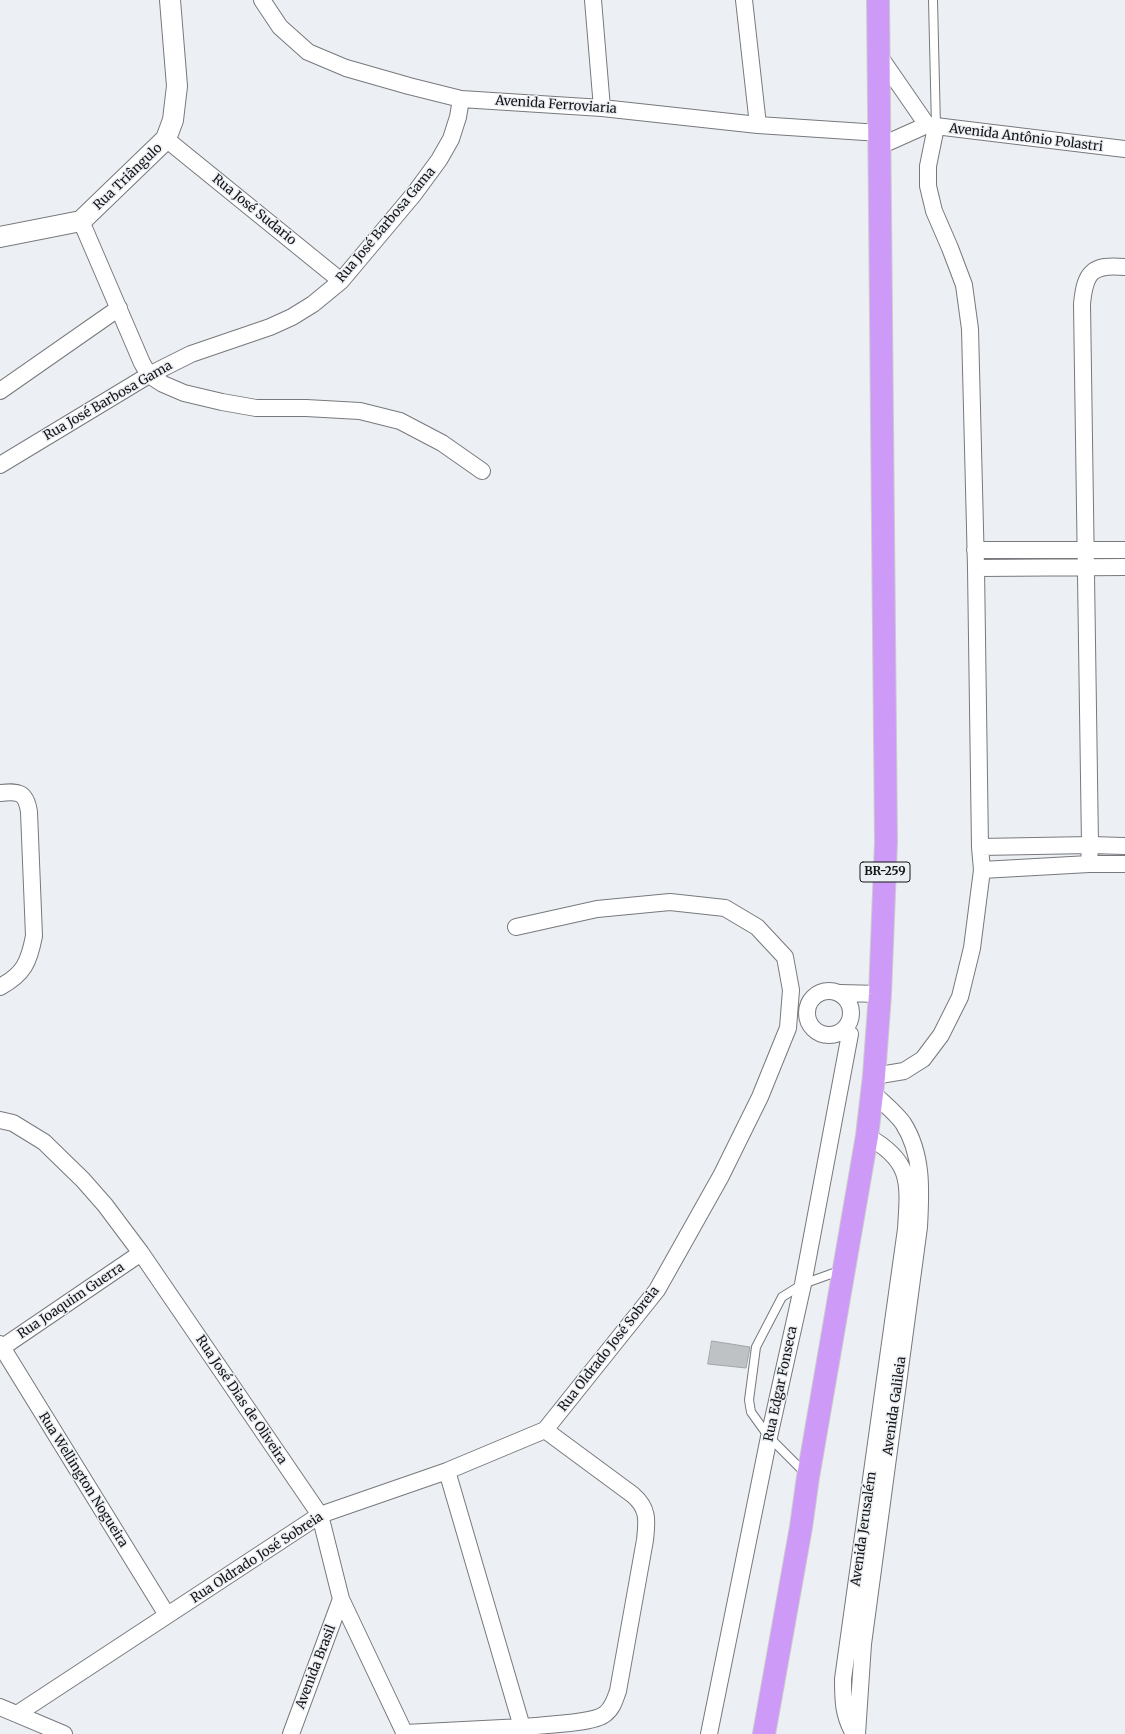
<!DOCTYPE html>
<meta charset="utf-8">
<style>
body{margin:0}
canvas{display:block;background:#eceff3}
</style>
<canvas width="1125" height="1734"></canvas>
<script>
const ctx = document.querySelector('canvas').getContext('2d');
ctx.lineJoin = 'round';
function fill(path, color) { ctx.fillStyle = color; ctx.fill(path, 'evenodd'); }
function trace(path, color, width, dash) { ctx.strokeStyle = color; ctx.lineWidth = width; ctx.lineCap = dash ? 'butt' : 'round'; ctx.setLineDash(dash || []); ctx.stroke(path); }
function write(font, color, halo, rows, align = 'center') {
  ctx.font = font + ' Merriweather,serif'; ctx.lineWidth = 3; ctx.setLineDash([]); ctx.textBaseline = 'middle'; ctx.strokeStyle = halo; ctx.fillStyle = color; for (const [text, x, y, turn = 0] of rows) {
    ctx.save(); ctx.translate(x, y); ctx.rotate((+turn || 0) * Math.PI / 180); ctx.textAlign = isNaN(turn) ? turn : align; if (halo) ctx.strokeText(text, 0, 0); ctx.fillText(text, 0, 0); ctx.restore();
  }
}
const building = new Path2D(`
 M 712,1341 L 750,1347 L 746,1368 L 708,1364 Z`);
const service = new Path2D(`
 M 933,0 L 936,127
 M 805,1473 L 769,1437 L 751,1412 L 749,1400 L 756,1347 L 782,1297 L 803,1284 L 842,1270`);
const minor = new Path2D(`
 M 262,0 L 280,27 L 308,52 L 346,68 L 409,86 L 461,99 L 602,108 L 758,125 L 880,133
 M 593,0 L 602,108
 M 744,0 L 758,125
 M 878,54 L 927,125
 M 927,125 L 1125,149
 M 166,139 L 341,281
 M 880,146 L 927,125
 M 81,221 L 142,363 L 149,375 L 163,384 L 184,393 L 222,402 L 256,408 L 306,408 L 360,411 L 400,421 L 442,443 L 482,471
 M 0,391 L 119,308
 M 0,465 L 149,375 L 191,354 L 270,327 L 292,317 L 313,304 L 341,281 L 414,194 L 439,160 L 451,139 L 458,117 L 461,99
 M 975,550 L 1125,550
 M 976,568 L 1125,567
 M 0,793 C 19,791 26,792 29,812 L 34,936 C 29,962 24,974 0,987
 M 980,847 L 1090,845 L 1125,846
 M 1089,864 L 1090,845 L 1082,304 C 1085,272 1092,264 1125,267
 M 982,870 L 1089,864 L 1125,864
 M807 1013a22 22 0 1 1 44 0a22 22 0 1 1-44 0Z
 M 840,993 L 880,994
 M 874,1076 L 904,1071 L 923,1059 L 941,1035 L 960,997 L 972,948 L 982,870 L 980,847 L 976,568 L 970,329 L 964,285 L 950,248 L 934,211 L 928,186 L 928,166 L 936,127
 M 0,1120 L 13,1123 L 44,1142 L 83,1180 L 105,1205 L 141,1253 L 320,1515 L 341,1599 L 405,1734
 M 0,1344 L 167,1615
 M 0,1349 L 141,1253
 M 447,1471 L 522,1727 C 539,1725 593,1724 605,1714 C 613,1708 615,1699 618,1691 L 645,1540 C 647,1521 649,1509 633,1495 L 545,1430
 M 0,1707 L 64,1734
 M 17,1714 L 320,1515 L 447,1471 L 545,1430 L 657,1290 L 721,1176 L 760,1097 L 788,1028 L 791,990 L 785,957 L 757,927 L 725,908 L 670,902 L 597,909 L 516,927
 M 405,1733 L 522,1727
 M 291,1734 L 341,1599
 M 709,1734 L 769,1437 L 803,1284 L 850,1034
 M 854,1734 C 843,1715 843,1700 843,1679 L 906,1229 C 909,1182 912,1161 867,1136
 M 857,1734 L 863,1644 L 919,1227 C 921,1191 923,1154 903,1123 C 895,1112 882,1102 872,1092`);
const tertiary = new Path2D(`
 M 0,237 L 81,221 L 166,139 L 173,120 L 177,86 L 170,0`);
const trunk = new Path2D(`
 M 764,1734 L 801,1527 L 808,1477 L 867,1136 L 874,1076 L 880,994 L 886,842 L 878,0`);
const shields = [
 [885,872,50]
];
const shieldNames = [
 ["BR-259",885,872]
];
const streetNames = [
 ["Avenida Ferroviaria",556,105,4],
 ["Avenida Antônio Polastri",1026,138,7],
 ["Rua Triângulo",128,177,-44],
 ["Rua José Sudario",254,210,39],
 ["Rua José Barbosa Gama",386,225,-50],
 ["Rua José Barbosa Gama",108,401,-30],
 ["Rua Joaquim Guerra",71,1301,-34],
 ["Rua Oldrado José Sobreia",609,1349,-52],
 ["Rua Edgar Fonseca",781,1384,-78],
 ["Rua José Dias de Oliveira",241,1400,56],
 ["Avenida Galileia",895,1406,-82],
 ["Rua Wellington Nogueira",83,1480,58],
 ["Avenida Jerusalém",864,1529,-82],
 ["Rua Oldrado José Sobreia",257,1558,-33],
 ["Avenida Brasil",316,1667,-69]
];
fill(building, '#bfc2c5');
trace(building, '#a2a5a8', 1);
trace(service, '#77797d', 10);
trace(minor, '#77797d', 18);
trace(tertiary, '#77797d', 22);
trace(trunk, '#cbcccc', 24);
trace(service, '#fff', 8);
trace(minor, '#fff', 16);
trace(tertiary, '#fff', 20);
trace(trunk, '#ce9af7', 22);
for (const [x, y, w] of shields) { const box = new Path2D(); box.roundRect(x - w / 2, y - 10, w, 20, 3); ctx.fillStyle = '#eceff3'; ctx.fill(box); trace(box, '#141516', 1); }
write('bold 12px', '#141516', null, shieldNames);
write('13px', '#141516', '#eceff3', streetNames);
</script>
